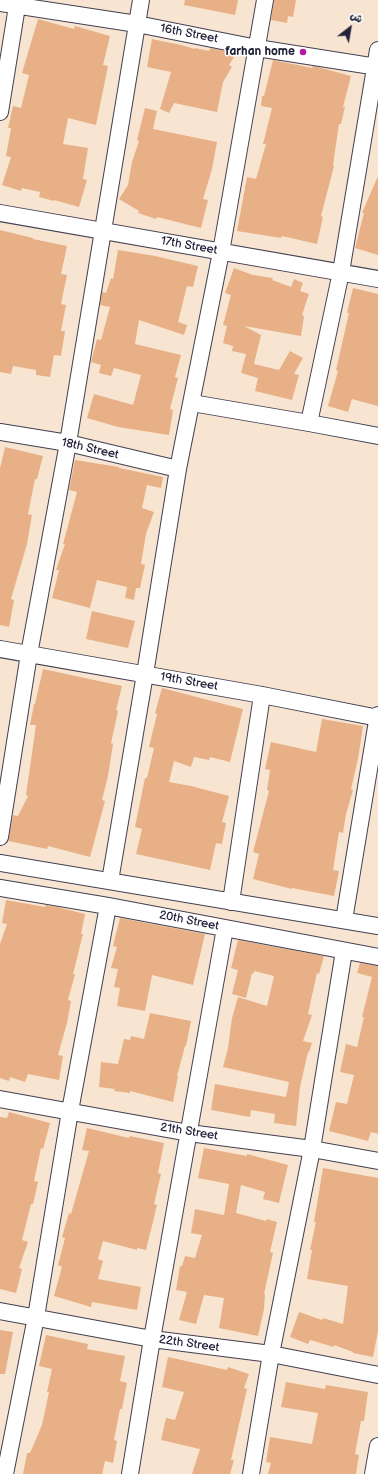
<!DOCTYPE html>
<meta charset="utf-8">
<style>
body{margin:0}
#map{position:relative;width:378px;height:1474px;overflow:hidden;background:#f8e5d1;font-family:"Balsamiq Sans","Playpen Sans Arabic",sans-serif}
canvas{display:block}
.north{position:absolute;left:330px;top:8px;width:40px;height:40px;-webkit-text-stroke:3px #fff;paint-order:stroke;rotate:31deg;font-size:11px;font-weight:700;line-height:16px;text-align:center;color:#22223b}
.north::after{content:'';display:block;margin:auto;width:14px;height:18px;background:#22223b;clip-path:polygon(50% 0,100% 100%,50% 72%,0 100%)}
</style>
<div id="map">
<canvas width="378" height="1474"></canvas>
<div class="north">ش</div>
</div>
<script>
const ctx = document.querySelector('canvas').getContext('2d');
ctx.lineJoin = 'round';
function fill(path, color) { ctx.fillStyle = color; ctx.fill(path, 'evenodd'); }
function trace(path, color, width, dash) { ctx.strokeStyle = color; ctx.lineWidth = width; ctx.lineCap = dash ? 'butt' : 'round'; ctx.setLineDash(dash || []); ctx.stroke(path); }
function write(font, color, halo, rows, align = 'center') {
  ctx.font = font + ' "Balsamiq Sans",sans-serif'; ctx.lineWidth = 3; ctx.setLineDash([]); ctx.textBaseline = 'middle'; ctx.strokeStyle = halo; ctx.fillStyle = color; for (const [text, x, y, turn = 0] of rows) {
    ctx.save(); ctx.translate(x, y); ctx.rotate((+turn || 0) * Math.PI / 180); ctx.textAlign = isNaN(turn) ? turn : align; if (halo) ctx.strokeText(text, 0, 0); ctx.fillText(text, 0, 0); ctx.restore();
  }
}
const building = new Path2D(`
 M 185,0 L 238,0 L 235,15 L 184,5 Z
 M 274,0 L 296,0 L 293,17 L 288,16 L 287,23 L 271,20 Z
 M 38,19 L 74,29 L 75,26 L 110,36 L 103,65 L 108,66 L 96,125 L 68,118 L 63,144 L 88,148 L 83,179 L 87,180 L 79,207 L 54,200 L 54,201 L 39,197 L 40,192 L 22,188 L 21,191 L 2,185 L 11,157 L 6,156 L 11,128 L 8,128 L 13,106 L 21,108 L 29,75 L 22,73 Z
 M 152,39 L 181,45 L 195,49 L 195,48 L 209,51 L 210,48 L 225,51 L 234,57 L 229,65 L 232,67 L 223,82 L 217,112 L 174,103 L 169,113 L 160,109 L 171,72 L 147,67 Z
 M 273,60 L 312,68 L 313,66 L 318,67 L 351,76 L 343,107 L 345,107 L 341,124 L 339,124 L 333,165 L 334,166 L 321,216 L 323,217 L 317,244 L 282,236 L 281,238 L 237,231 L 247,177 L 256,179 L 266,144 L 263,144 L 272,108 L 261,106 L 262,96 L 264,96 Z
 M 145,108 L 157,111 L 153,129 L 217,142 L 212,169 L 203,199 L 208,200 L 201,228 L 157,217 L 156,219 L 138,213 L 139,211 L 119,199 L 128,185 L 132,162 L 139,141 L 137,140 Z
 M 378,176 L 378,255 L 355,248 L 364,213 L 362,213 Z
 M 0,230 L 33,238 L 33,239 L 67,246 L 61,274 L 67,275 L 61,304 L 66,305 L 61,331 L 65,331 L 61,356 L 54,355 L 50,377 L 36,375 L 36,370 L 13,366 L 11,374 L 0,372 Z
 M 118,250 L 155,256 L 198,266 L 193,287 L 187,286 L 178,322 L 187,325 L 184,335 L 139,320 L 135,344 L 181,355 L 175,377 L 178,378 L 170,409 L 173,410 L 169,435 L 118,427 L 87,418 L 94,394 L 133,405 L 141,375 L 114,368 L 111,376 L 99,373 L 101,365 L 91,362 L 97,339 L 101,340 L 110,307 L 100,305 L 102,292 L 106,293 L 111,278 L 113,279 Z
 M 234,268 L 253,275 L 273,278 L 272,280 L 291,287 L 294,279 L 303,283 L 300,291 L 309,294 L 302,315 L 304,316 L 301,336 L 244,326 L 261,335 L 254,364 L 279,370 L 290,351 L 303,358 L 294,374 L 299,375 L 292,400 L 255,391 L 258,378 L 241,373 L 246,354 L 232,351 L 233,346 L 223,343 L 227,326 L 223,325 L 231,295 L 225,293 Z
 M 353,288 L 378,294 L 378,406 L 352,399 L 348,412 L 328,406 L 338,371 L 336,370 L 349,313 L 347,313 Z
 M 5,447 L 43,456 L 37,479 L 35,479 L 28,514 L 32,515 L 27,544 L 11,599 L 14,600 L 9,627 L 0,625 L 0,468 Z
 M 75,460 L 119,467 L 119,468 L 163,477 L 161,488 L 147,485 L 142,508 L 154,512 L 146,534 L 141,564 L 145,565 L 140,588 L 136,588 L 134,600 L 125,598 L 127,587 L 97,580 L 90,608 L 52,598 L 59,570 L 56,570 L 65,544 L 63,544 L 77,492 L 69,490 Z
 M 92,611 L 135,621 L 128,648 L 86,639 Z
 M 43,669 L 122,686 L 116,710 L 118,711 L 111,743 L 113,744 L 108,776 L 102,800 L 105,801 L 90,857 L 48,846 L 47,849 L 8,841 L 13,815 L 18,816 L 28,796 L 26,795 L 36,725 L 30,725 L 34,704 L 35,704 Z
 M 162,688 L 243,709 L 230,762 L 210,757 L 209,760 L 194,757 L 191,767 L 174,761 L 169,782 L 191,786 L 229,796 L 222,822 L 226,823 L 222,844 L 216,843 L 210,870 L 136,854 L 142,829 L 135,827 L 145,778 L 147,778 L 154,748 L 149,747 L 157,714 L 155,713 Z
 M 322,719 L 363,726 L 358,759 L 351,789 L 353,790 L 346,814 L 343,833 L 339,832 L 333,870 L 339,871 L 334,896 L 292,888 L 292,889 L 253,879 L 259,854 L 253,852 L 269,791 L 267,790 L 270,770 L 265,769 L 271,742 L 316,752 Z
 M 6,900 L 45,907 L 46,905 L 57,907 L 85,914 L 81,934 L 83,934 L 73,974 L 75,974 L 68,1000 L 71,1001 L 67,1023 L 58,1055 L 63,1056 L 59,1080 L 28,1074 L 25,1082 L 10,1077 L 9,1081 L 0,1078 L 0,944 L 7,924 L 2,923 Z
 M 120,918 L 205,934 L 193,985 L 152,975 L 145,1011 L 117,1006 L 120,988 L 114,987 L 118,969 L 111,968 L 117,947 L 113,946 Z
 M 238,940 L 324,956 L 319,974 L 317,973 L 308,1014 L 312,1015 L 303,1041 L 312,1043 L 309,1052 L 308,1052 L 300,1087 L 296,1126 L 274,1123 L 275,1114 L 251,1110 L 250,1117 L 211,1110 L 215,1084 L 286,1097 L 289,1082 L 223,1067 L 228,1048 L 232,1018 L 238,997 L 267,1006 L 274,976 L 254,971 L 254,974 L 252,973 L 246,998 L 232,994 L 238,970 L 231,968 Z
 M 360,963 L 378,966 L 378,1134 L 371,1132 L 368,1141 L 329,1131 L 336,1102 L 347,1104 L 354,1075 L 340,1072 L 346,1044 L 357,1047 L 364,1017 L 362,1017 L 372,977 L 357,973 Z
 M 150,1013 L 191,1021 L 186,1046 L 185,1046 L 177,1076 L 178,1076 L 173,1102 L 130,1091 L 130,1093 L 114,1091 L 115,1089 L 99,1087 L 101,1062 L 118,1064 L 124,1039 L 130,1040 L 131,1036 L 144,1039 Z
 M 9,1112 L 50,1123 L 43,1149 L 41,1148 L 34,1181 L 38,1182 L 33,1204 L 31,1204 L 22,1240 L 28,1242 L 19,1268 L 22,1269 L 16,1293 L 0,1289 L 0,1117 L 7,1118 Z
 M 87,1128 L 129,1138 L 130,1136 L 164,1143 L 158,1173 L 161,1174 L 154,1204 L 157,1205 L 146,1250 L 137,1248 L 137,1250 L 103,1241 L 98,1259 L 103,1261 L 98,1279 L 141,1287 L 137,1310 L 92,1302 L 91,1307 L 54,1296 L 62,1267 L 58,1265 L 65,1238 L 62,1237 L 69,1213 L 71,1214 L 89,1151 L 82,1150 Z
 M 204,1148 L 247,1156 L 247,1154 L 288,1165 L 279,1203 L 263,1199 L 265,1192 L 241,1185 L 236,1213 L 266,1221 L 267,1219 L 277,1222 L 270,1252 L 273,1253 L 264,1294 L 265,1294 L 264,1309 L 258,1336 L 219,1328 L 224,1298 L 204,1295 L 196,1324 L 179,1320 L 187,1292 L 176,1290 L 180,1266 L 182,1266 L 185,1256 L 195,1258 L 202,1235 L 191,1233 L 195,1209 L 224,1215 L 229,1184 L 198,1178 Z
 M 323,1168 L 378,1178 L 378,1331 L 373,1357 L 353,1353 L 353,1352 L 334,1345 L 334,1347 L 310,1340 L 308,1344 L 290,1337 L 299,1312 L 322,1320 L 323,1318 L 343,1324 L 348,1286 L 307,1279 L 312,1250 L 310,1250 L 316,1222 L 314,1222 Z
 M 0,1330 L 13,1332 L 5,1374 L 0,1374 Z
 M 46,1335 L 88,1344 L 87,1349 L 125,1356 L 120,1381 L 127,1383 L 122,1409 L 120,1409 L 114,1440 L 117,1441 L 113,1463 L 105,1461 L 102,1474 L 23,1474 L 27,1453 L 30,1453 L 42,1425 L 49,1392 L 47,1392 L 52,1369 L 39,1366 Z
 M 168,1357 L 227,1370 L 228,1367 L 249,1374 L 244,1388 L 247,1389 L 231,1460 L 234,1460 L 230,1474 L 192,1474 L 200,1449 L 161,1440 L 166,1418 L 175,1420 L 184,1392 L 162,1387 Z
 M 286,1382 L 325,1389 L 326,1385 L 368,1392 L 364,1421 L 361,1421 L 355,1454 L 359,1455 L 356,1474 L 268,1474 L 271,1463 L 266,1462 L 270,1437 L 312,1444 L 318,1413 L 281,1407 Z`);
const minor = new Path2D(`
 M 0,3 L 137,24 L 257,48 L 378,67
 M 0,112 L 18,0
 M 0,213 L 378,279
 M 192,403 L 309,423 L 378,436
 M 309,423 L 341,272 L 378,50
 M 0,432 L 68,443 L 178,469
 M 0,649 L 262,695 L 378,718
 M 0,837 L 29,654 L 68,443 L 141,0
 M 0,863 L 378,926
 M 110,881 L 145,674 L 178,469 L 221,252 L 265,0
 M 0,888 L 108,906 L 378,957
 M 231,902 L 262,695
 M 344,920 L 378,715
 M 0,1099 L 189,1133 L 312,1149 L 378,1161
 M 0,1311 L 152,1339 L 271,1354 L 378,1375
 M 5,1474 L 36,1317 L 70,1111 L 108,906
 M 130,1474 L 152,1339 L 225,928
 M 251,1474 L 271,1354 L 312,1149 L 344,951
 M 373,1474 L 378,1446`);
const markers = [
 [303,52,4,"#b5179e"]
];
const streetNames = [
 ["16th Street",189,34,11],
 ["17th Street",189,246,10],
 ["18th Street",90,449,13],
 ["19th Street",189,682,10],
 ["20th Street",189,921,11],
 ["21th Street",189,1132,9],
 ["22th Street",189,1344,8]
];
const poiNames = [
 ["farhan home",295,52]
];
fill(building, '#e8b086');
trace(minor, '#423f52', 18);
trace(minor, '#fff', 16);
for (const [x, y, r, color] of markers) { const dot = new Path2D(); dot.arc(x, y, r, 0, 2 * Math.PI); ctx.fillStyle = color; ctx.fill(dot); trace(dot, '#fff', 1.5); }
write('12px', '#22223b', '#fff', streetNames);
write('bold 12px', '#22223b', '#fff', poiNames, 'right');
</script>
